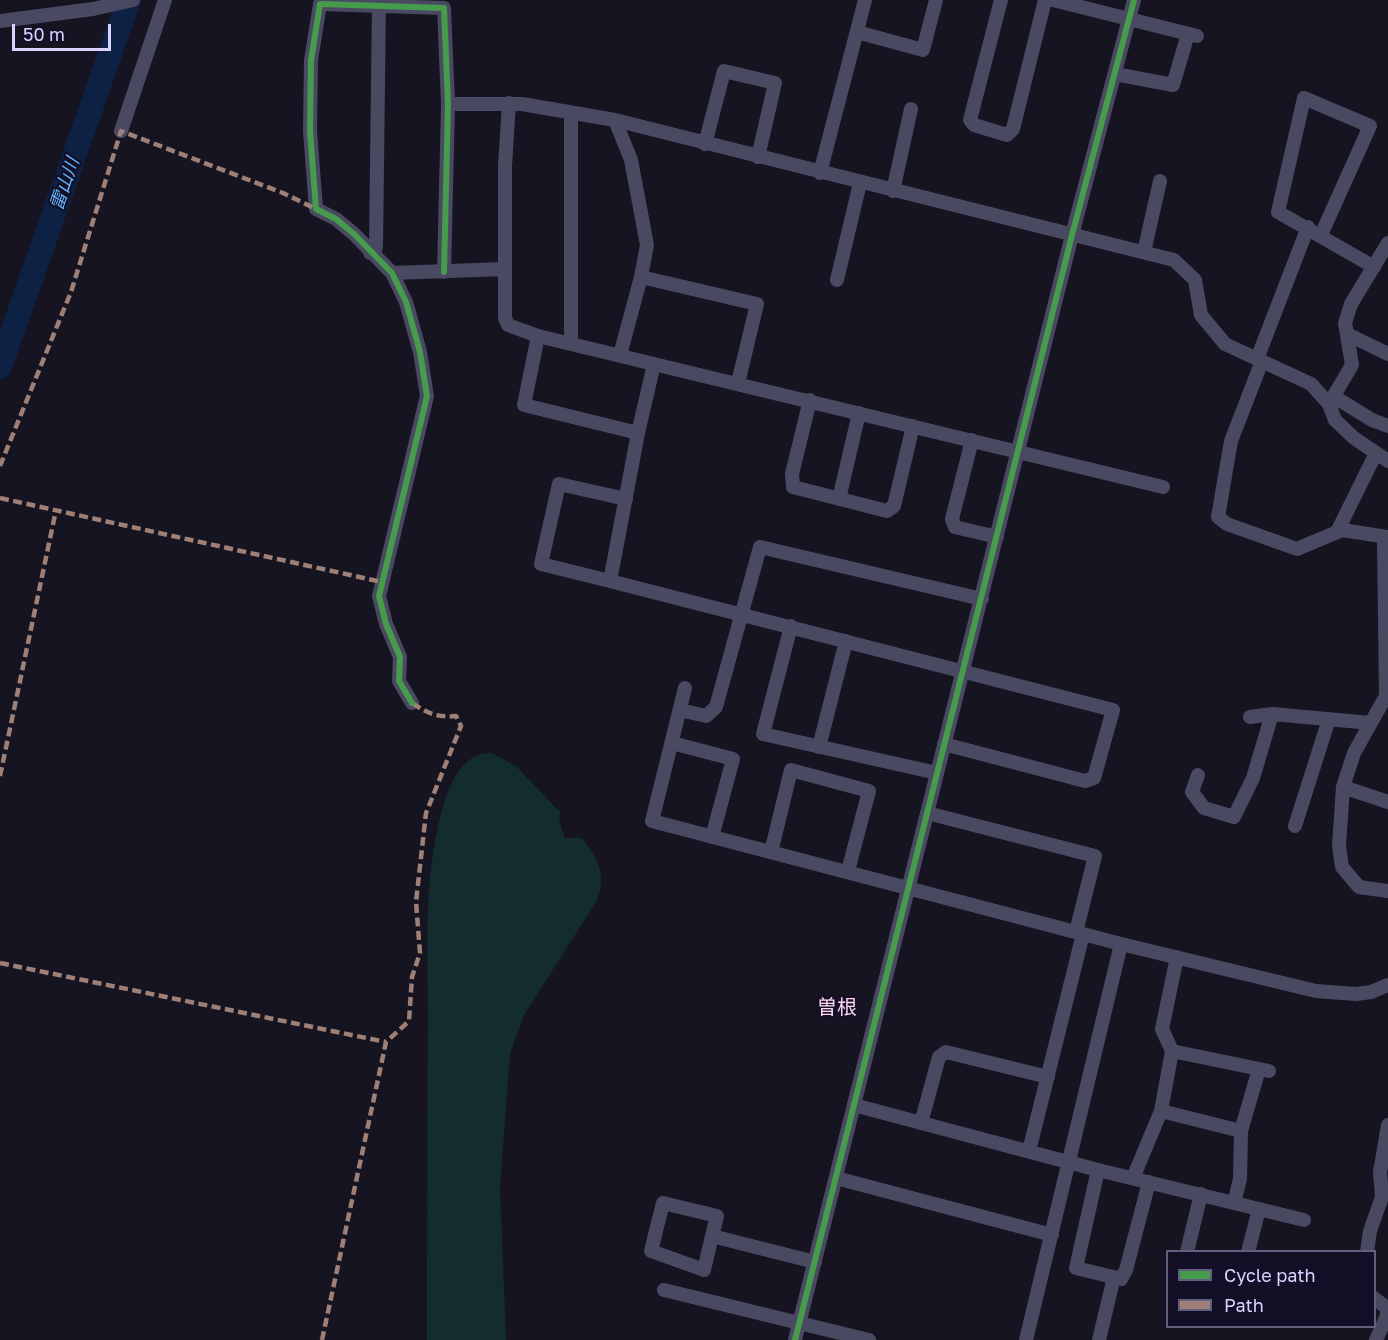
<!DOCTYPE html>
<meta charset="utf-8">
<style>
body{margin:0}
#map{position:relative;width:1388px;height:1340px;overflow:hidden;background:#161421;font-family:"Golos Text",sans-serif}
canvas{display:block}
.legend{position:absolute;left:1166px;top:1250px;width:210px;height:78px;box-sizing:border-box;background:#130f26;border:2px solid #625e7d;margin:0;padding:8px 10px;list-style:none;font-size:18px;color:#d9d4ff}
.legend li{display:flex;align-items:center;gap:12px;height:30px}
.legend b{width:30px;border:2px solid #625e7d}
.scale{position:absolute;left:12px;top:24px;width:99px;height:27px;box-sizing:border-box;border:3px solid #d9d4ff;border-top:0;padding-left:8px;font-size:18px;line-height:21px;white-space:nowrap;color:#d9d4ff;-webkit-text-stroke:4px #130f26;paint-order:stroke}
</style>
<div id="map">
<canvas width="1388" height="1340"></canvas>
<ul class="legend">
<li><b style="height:8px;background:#469c4c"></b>Cycle path</li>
<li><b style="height:8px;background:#9e8076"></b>Path</li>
</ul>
<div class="scale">50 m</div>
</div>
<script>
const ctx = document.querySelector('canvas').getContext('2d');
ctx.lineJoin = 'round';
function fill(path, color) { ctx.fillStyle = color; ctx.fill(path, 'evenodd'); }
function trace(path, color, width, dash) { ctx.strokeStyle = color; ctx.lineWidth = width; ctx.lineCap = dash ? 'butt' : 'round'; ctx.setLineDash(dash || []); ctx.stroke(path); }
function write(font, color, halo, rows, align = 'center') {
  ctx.font = font + ' "Golos Text","Noto Sans JP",sans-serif'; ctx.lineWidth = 4.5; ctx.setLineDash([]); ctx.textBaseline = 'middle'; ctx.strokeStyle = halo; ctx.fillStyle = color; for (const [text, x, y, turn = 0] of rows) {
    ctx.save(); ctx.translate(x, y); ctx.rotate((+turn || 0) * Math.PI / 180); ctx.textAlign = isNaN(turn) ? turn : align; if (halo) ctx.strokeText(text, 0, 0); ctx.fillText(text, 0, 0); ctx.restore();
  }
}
const green = new Path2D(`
 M 492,753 L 517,767 L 556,808 L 561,813 L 559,821 L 565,838 L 582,838 C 598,858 608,878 596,902 L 524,1015 L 510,1054 L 500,1187 L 506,1340 L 427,1340 C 427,1231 427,1122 428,1013 C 428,953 424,890 437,832 C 443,803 455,751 492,753 Z`);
const river = new Path2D(`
 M 0,367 L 129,0`);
const minor = new Path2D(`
 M 1001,0 L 970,120 L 974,125 L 1007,135 L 1013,129 L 1045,0
 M 1053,0 L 1197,36
 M 0,21 L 93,9 L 133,0
 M 857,32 L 923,50 L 936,0
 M 1115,74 L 1173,85 L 1188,34
 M 509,103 L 505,166 L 505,318 L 508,325 L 538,336 L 1163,487
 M 448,104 L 522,104 L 615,120 L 1174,260 L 1195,280 L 1201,315 L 1225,344 L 1311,384 L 1329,404 L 1335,420 L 1354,438 L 1388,461
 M 615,120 L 631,160 L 647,245 L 641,277 L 757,304 L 738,383
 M 121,131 L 165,0
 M 705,144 L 724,71 L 775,83 L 758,157
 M 820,173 L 865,0
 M 893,191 L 911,109
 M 1321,235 L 1370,126 L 1304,98 L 1278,212 L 1374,267
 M 1144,252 L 1160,181
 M 370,253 L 376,248 L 379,0
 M 392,273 L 505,269
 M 837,280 L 860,183
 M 1347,334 L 1388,354
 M 538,336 L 524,405 L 638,433 L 654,364
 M 571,344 L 571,113
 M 620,355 L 641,277
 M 1257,359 L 1308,227
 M 1262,361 L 1231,441 L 1218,517 L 1227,524 L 1297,549 L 1342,530 L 1388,537
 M 1333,396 L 1372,420 L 1388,426
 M 810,400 L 792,474 L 793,487 L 887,511 L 894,506 L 913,426
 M 1329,404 L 1352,365 L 1345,323 L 1351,304 L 1388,243
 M 972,440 L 952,519 L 955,527 L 997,537
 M 626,499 L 559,484 L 541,564 L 610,581 L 638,433
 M 839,499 L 859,413
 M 1337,532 L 1376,453
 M 1384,538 L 1386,696 L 1354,753 L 1343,787 L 1339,846 L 1342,867 L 1359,887 L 1388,891
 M 610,581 L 1113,710 L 1094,778 L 1085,781 L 944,744
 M 791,626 L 763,734 L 937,773
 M 685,688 L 652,821 L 1121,944 L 1316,991 L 1356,994 L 1371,992 L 1388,985
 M 412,703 L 399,681 L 400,657 L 386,624 L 379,596 L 427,396 L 420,352 L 406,302 L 392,273 L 354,234 L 336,219 L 316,209 L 310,131 L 311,60 L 320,4 L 444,8 L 448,104 L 444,272
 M 680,710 L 706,716 L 716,707 L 760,547 L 982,599
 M 1250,717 L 1272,714 L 1371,723
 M 672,743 L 733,759 L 712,837
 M 819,747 L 846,641
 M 1198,775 L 1192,792 L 1204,808 L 1234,817 L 1253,778 L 1272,714
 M 1343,787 L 1388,802
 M 927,813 L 1095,856 L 1076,932
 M 1295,826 L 1329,719
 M 771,852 L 791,770 L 869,791 L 848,871
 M 1172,1051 L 1269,1071
 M 854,1105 L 1098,1170 L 1304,1220
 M 1161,1111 L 1241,1131
 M 921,1123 L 939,1057 L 946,1052 L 1048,1077
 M 1029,1151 L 1083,934
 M 1098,1170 L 1076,1268 L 1121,1279 L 1126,1270 L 1149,1182
 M 836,1178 L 1052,1235
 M 1133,1178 L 1161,1111 L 1172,1051 L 1162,1029 L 1177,957
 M 1234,1203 L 1240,1179 L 1241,1131 L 1259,1069
 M 712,1236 L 704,1270 L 651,1251 L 663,1203 L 717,1216 L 712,1236 L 815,1262
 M 1187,1252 L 1201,1194
 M 1248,1252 L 1259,1209
 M 1367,1252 L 1370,1231 L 1382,1197 L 1380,1172 L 1388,1125
 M 664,1290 L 869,1340
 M 1374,1298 L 1387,1308 L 1387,1313
 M 795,1340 L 1072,235 L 1134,0
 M 1026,1340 L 1121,944
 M 1099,1340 L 1114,1277
 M 1376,1340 L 1388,1313`);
const quiet = new Path2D(`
 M 0,466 L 71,292 L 121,131 L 283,193 L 316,209
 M 0,498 L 382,582
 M 0,776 L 56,510
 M 0,963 L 386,1042
 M 322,1340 L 386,1042 L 409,1021 L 412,977 L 420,953 L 416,902 L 426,813 L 461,726 L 456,716 C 437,718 427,713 412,703`);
const cycleway = new Path2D(`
 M 412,703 L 399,681 L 400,657 L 386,624 L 379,596 L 427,396 L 420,352 L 406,302 L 392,273 L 354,234 L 336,219 L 316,209 L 310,131 L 311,60 L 320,4 L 444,8 L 448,104 L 444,272
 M 795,1340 L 1072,235 L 1134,0`);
const waterNames = [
 ["雷山川",65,184,-71]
];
const quarterNames = [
 ["曽根",837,1008]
];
fill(green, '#132c2d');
trace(river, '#0d2144', 24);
trace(minor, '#4a4962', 14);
trace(quiet, '#9e8076', 4.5, [9, 4.5]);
trace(cycleway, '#469c4c', 6);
write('italic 18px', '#62b6ff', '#130f26', waterNames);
write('20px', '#ffd6f0', '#130f26', quarterNames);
</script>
